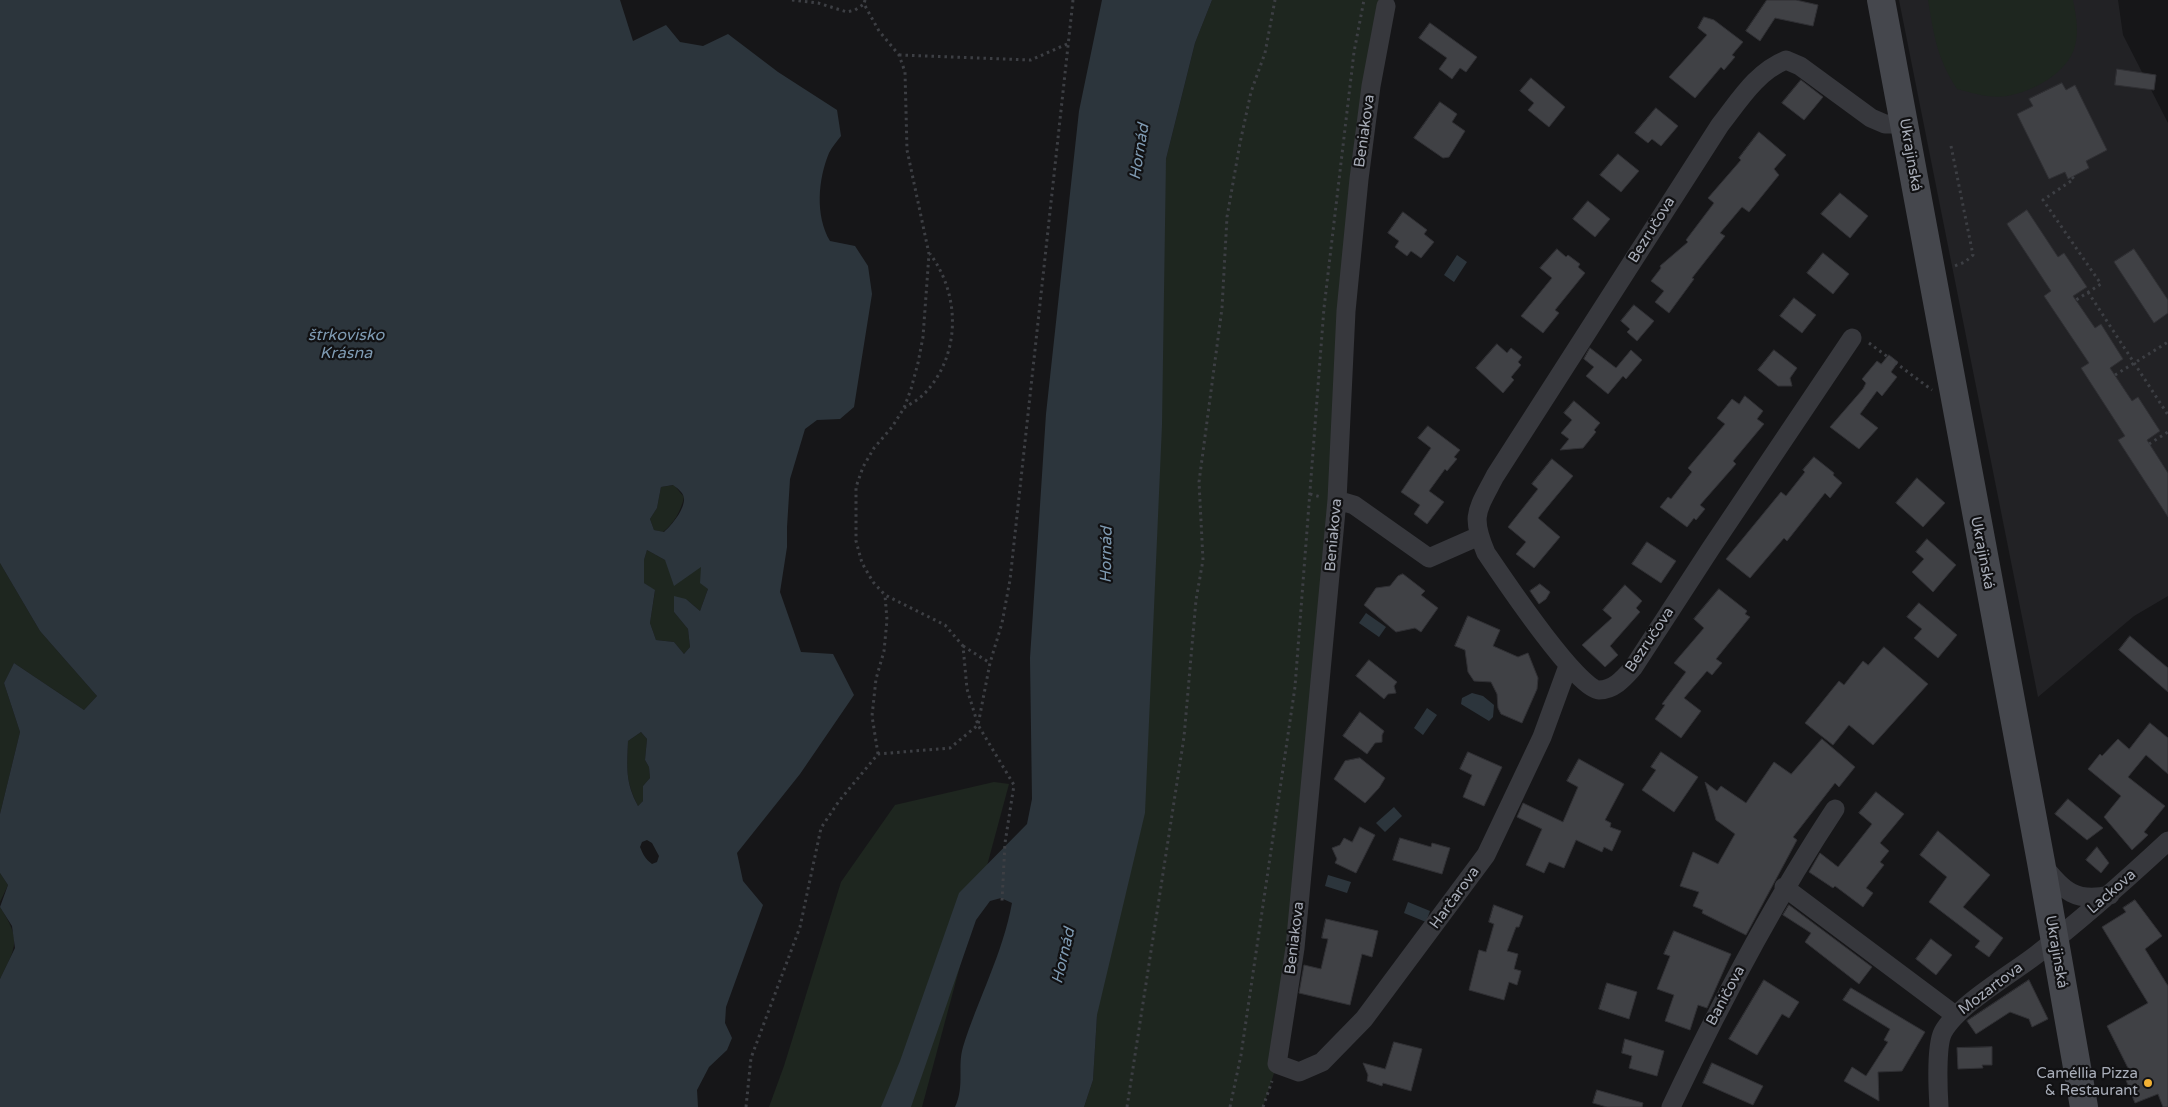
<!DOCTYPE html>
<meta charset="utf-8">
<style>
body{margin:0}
canvas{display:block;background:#161618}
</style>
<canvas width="2168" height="1107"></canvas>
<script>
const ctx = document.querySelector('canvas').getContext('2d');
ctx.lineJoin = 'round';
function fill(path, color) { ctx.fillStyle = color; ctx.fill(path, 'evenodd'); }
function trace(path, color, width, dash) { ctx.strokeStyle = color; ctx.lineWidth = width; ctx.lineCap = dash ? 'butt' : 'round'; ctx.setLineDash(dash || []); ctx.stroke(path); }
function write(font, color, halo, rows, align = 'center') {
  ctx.font = font + ' "Varela Round",sans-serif'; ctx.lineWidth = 4.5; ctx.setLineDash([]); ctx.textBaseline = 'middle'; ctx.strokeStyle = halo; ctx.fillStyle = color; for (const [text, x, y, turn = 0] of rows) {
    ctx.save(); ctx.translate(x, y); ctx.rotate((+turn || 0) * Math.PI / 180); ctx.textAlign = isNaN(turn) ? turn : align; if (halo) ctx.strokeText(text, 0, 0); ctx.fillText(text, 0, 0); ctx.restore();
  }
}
const built = new Path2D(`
 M 1899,0 L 2118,0 L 2123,35 L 2168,123 L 2168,596 L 2134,616 L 2038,697 Z`);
const green = new Path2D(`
 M 1212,0 L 1386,0 L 1371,86 L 1277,1064 L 1263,1107 L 1084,1107 L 1093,1080 L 1097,1015 L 1166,159 L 1195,43 Z
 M 1928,0 L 2073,0 C 2076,15 2079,31 2075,46 C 2068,73 2032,92 2007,96 C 1990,99 1973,93 1957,89 C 1937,58 1934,36 1928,0 Z
 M 674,485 L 684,497 C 681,511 674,523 663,532 L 654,530 L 650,519 L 657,508 L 661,487 Z
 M 647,550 L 665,560 L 701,567 L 708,589 L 700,611 L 686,599 L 674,612 L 688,629 L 690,647 L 684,654 L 674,642 L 656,640 L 650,623 L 655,591 L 644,583 L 644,560 Z
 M 0,563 L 40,631 L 97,696 L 84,710 L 14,663 L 4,683 L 20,732 L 0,814 Z
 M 641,732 L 647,739 L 645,760 L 649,767 L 650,778 L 643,786 L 643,801 L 638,806 C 625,780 627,769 628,741 Z
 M 994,782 L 1009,784 L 922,1107 L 769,1107 L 784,1066 L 841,882 L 895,805 Z
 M 0,873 L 8,885 L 0,902 Z
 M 0,907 C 21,940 17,945 0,979 Z`);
const water = new Path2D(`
 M 0,0 L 620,0 L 633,41 L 666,25 L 680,42 L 703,46 L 728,34 L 778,72 L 837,110 L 841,136 C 837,141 832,147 829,153 C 818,179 815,216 830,241 L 855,246 L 868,266 L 872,294 L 854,407 L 840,419 L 817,420 L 805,429 L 790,479 L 787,527 L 787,547 L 780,592 L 801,652 L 833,654 L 854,695 L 800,774 L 737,853 L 743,881 L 763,905 L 726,1007 L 725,1023 L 732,1038 L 727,1050 L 709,1067 L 697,1090 L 698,1107 L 0,1107 L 0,979 L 15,948 L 12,926 L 0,907 L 8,885 L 0,873 L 0,814 L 20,732 L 4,683 L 14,663 L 84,710 L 97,696 L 40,631 L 0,563 ZM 673,485 C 677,488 683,492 684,498 C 685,509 672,525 664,532 L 654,530 L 650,519 L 657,508 L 661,487 ZM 647,550 L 665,560 L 674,586 L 701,567 L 700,583 L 708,589 L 700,611 L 686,599 L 674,596 L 674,612 L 688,629 L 690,647 L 684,654 L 674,642 L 656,640 L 650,623 L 655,590 L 644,583 L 644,560 ZM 641,732 L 647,739 L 645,760 L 649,767 L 650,778 L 643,786 L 643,801 L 638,806 C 625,782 627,767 628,741 ZM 647,840 L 652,843 L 659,856 L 657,862 L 652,864 C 645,859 643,854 640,847 L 642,842 Z
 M 1102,0 L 1212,0 L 1195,43 L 1166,159 L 1162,425 L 1145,813 L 1097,1015 L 1093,1080 L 1084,1107 L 955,1107 C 965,1085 957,1067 963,1047 C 978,999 1003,953 1012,903 L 1001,898 L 990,901 L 976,920 L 911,1107 L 881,1107 L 900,1061 L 959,893 L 1027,824 L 1032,799 L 1030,658 L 1046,414 L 1079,111 Z
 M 1457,255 L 1467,262 L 1454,282 L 1444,275 Z
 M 1366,613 L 1386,627 L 1379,637 L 1359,623 Z
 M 1472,693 L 1483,696 L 1494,705 L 1493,717 L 1489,721 L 1461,704 L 1462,698 Z
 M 1427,708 L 1437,715 L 1423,735 L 1414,728 Z
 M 1394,807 L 1402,816 L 1385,832 L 1376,823 Z
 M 1328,875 L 1351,882 L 1347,893 L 1325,886 Z
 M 1408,902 L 1430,911 L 1426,922 L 1404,913 Z`);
const building = new Path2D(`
 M 1767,0 L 1796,0 L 1818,5 L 1813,26 L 1775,18 L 1760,41 L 1746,31 Z
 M 1704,17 L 1714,20 L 1743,42 L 1732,55 L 1735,57 L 1724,70 L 1721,67 L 1695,98 L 1669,77 L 1707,35 L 1698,28 Z
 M 1430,23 L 1477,57 L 1466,72 L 1460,68 L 1452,79 L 1439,69 L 1447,58 L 1419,38 Z
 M 2117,69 L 2156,75 L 2154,90 L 2115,85 Z
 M 1531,78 L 1565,107 L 1549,127 L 1528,110 L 1534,103 L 1520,91 Z
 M 1801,80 L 1823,97 L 1804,120 L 1782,103 Z
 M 2062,83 L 2066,90 L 2075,85 L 2107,150 L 2086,161 L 2089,168 L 2068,179 L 2065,172 L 2049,179 L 2017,114 L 2033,106 L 2029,99 Z
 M 1440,102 L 1457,114 L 1452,122 L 1465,131 L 1449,157 L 1443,158 L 1414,138 Z
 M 1656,108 L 1678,126 L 1661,146 L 1652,139 L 1648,143 L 1635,133 Z
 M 1759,132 L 1786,155 L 1774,169 L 1779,175 L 1749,212 L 1742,207 L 1720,233 L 1725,236 L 1692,278 L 1694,279 L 1669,313 L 1655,302 L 1664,291 L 1651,281 L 1661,268 L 1660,266 L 1688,242 L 1686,240 L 1714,203 L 1708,198 L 1741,160 L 1739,158 Z
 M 1618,154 L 1639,171 L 1621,192 L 1600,175 Z
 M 1840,193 L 1868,216 L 1850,238 L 1821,214 Z
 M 1588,201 L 1610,219 L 1595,237 L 1573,219 Z
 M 2027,210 L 2058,257 L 2064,253 L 2087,287 L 2073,296 L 2095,328 L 2101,324 L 2123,359 L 2110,368 L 2132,401 L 2138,397 L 2160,431 L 2147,440 L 2168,473 L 2168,517 L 2118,440 L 2125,436 L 2081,368 L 2089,363 L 2044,296 L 2051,291 L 2007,224 Z
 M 1403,212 L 1427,230 L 1424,234 L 1434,242 L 1421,258 L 1411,251 L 1407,256 L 1395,247 L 1399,241 L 1388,233 Z
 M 1557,249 L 1566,257 L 1568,255 L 1580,264 L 1578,267 L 1585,273 L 1555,310 L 1559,313 L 1543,333 L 1521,316 L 1552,278 L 1540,268 Z
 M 2134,249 L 2168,300 L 2168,313 L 2154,323 L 2114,262 Z
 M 1823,253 L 1849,274 L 1833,294 L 1807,273 Z
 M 1794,298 L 1816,315 L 1802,333 L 1780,316 Z
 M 1634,305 L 1654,321 L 1637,341 L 1627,332 L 1630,329 L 1621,321 Z
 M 1497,344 L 1507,353 L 1511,348 L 1522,357 L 1518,362 L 1521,365 L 1511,377 L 1514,380 L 1503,393 L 1476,368 Z
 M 1590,348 L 1616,368 L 1631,350 L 1642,360 L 1626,379 L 1623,376 L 1608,394 L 1586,376 L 1594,367 L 1584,359 Z
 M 1774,350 L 1797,368 L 1790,378 L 1792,386 L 1778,386 L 1758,370 Z
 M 1889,355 L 1898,362 L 1891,372 L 1897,377 L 1882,396 L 1877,391 L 1860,414 L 1878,428 L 1859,449 L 1830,427 L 1863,389 L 1866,383 L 1862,379 L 1877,361 L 1881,364 Z
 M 1745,396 L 1763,411 L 1757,419 L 1764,424 L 1733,461 L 1736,464 L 1700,505 L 1705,509 L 1696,520 L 1694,518 L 1687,527 L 1660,507 L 1668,497 L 1671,499 L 1692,472 L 1688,468 L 1725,424 L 1717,418 L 1732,399 L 1739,404 Z
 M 1574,401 L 1600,423 L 1594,430 L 1596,432 L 1583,448 L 1560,450 L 1569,439 L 1561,433 L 1572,420 L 1564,413 Z
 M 1428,426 L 1460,450 L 1454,457 L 1457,459 L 1447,471 L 1445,469 L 1429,491 L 1444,502 L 1427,524 L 1414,514 L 1420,505 L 1401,492 L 1431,448 L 1418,438 Z
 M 1814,457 L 1834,473 L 1833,475 L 1842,483 L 1830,498 L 1825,493 L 1787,541 L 1784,538 L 1750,578 L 1726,559 L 1781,492 L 1786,496 L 1805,472 L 1803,470 Z
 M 1552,459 L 1573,476 L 1538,518 L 1560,537 L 1534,568 L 1516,554 L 1526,542 L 1508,527 L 1538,489 L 1532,484 Z
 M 1917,478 L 1945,503 L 1923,527 L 1896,503 Z
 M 1927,539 L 1956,565 L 1933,592 L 1912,572 L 1924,559 L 1916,552 Z
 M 1647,542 L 1676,561 L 1661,583 L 1632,564 Z
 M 1403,574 L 1425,591 L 1421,595 L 1438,608 L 1421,632 L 1415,628 L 1396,632 L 1364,605 L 1376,588 L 1390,586 L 1398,576 Z
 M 1540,584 L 1550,592 L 1546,599 L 1539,604 L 1530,591 Z
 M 1625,585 L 1642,601 L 1636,608 L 1640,612 L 1610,646 L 1618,655 L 1605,667 L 1582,645 L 1612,618 L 1603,610 Z
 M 1719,589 L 1747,611 L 1745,614 L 1750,617 L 1716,659 L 1722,663 L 1712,675 L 1707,671 L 1684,698 L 1701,711 L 1681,738 L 1655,719 L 1665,705 L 1662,704 L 1686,672 L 1674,663 L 1704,628 L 1694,619 Z
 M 1919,603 L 1957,635 L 1938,658 L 1914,638 L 1922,629 L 1907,617 Z
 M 1468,616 L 1500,630 L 1493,646 L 1518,657 L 1528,653 L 1538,678 L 1537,689 L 1522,723 L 1501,714 L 1498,708 L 1497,694 L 1491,682 L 1474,681 L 1468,672 L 1465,650 L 1455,646 Z
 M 2130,636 L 2168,668 L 2168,692 L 2119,650 Z
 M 1884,647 L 1928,684 L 1873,745 L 1849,725 L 1833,745 L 1805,723 L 1839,681 L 1844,685 L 1863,661 L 1868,665 Z
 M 1369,660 L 1397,682 L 1394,686 L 1396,693 L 1388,694 L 1384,699 L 1356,676 Z
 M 1360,712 L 1384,731 L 1382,735 L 1382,742 L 1375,743 L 1367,754 L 1343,736 Z
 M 2150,723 L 2168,738 L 2168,774 L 2146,755 L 2128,777 L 2165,806 L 2144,832 L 2148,835 L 2132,850 L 2104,817 L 2121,796 L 2088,769 L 2100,754 L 2102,756 L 2118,739 L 2129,749 Z
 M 1822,739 L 1855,767 L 1839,787 L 1835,783 L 1793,837 L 1797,840 L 1746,935 L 1702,913 L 1703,910 L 1693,906 L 1699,892 L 1680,886 L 1693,852 L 1718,864 L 1735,834 L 1716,820 L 1705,782 L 1717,791 L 1721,786 L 1746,803 L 1774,762 L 1791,774 Z
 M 1468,752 L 1502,767 L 1484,806 L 1463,797 L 1472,775 L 1460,769 Z
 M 1661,752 L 1698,777 L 1674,812 L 1642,790 L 1656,770 L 1651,767 Z
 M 1360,758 L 1385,778 L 1379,788 L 1365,803 L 1334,779 L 1345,761 Z
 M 1579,759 L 1624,784 L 1605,820 L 1611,823 L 1610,827 L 1621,831 L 1612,851 L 1604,847 L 1602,852 L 1576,840 L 1564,868 L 1549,862 L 1544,873 L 1526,865 L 1542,829 L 1517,817 L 1523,803 L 1563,822 L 1578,787 L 1567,781 Z
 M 1876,792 L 1904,814 L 1880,843 L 1889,851 L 1880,862 L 1884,865 L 1866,888 L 1873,893 L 1863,907 L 1835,886 L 1833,888 L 1809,872 L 1820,853 L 1838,867 L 1872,824 L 1859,813 Z
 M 2068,799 L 2103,828 L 2087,840 L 2055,814 Z
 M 1360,827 L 1375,835 L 1356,873 L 1335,863 L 1337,859 L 1332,848 L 1340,845 L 1344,838 L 1352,842 Z
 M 1938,831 L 1990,875 L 1963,907 L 2003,938 L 1989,957 L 1975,947 L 1980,941 L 1929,902 L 1947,877 L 1920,855 Z
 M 1400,838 L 1431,847 L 1432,843 L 1450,848 L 1442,874 L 1393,860 Z
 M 2097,847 L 2109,863 L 2101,873 L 2086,860 Z
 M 2135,900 L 2162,936 L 2145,949 L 2168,986 L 2168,1107 L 2163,1107 L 2158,1094 L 2135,1103 L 2124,1075 L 2130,1072 L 2107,1026 L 2148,1003 L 2102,927 L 2126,912 L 2123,908 Z
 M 1494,905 L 1523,916 L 1519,927 L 1516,927 L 1507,951 L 1518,954 L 1514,969 L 1521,971 L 1517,985 L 1509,982 L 1504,1000 L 1469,990 L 1479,950 L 1486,952 L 1494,924 L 1489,922 Z
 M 1789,905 L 1872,967 L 1859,984 L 1805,942 L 1811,933 L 1783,915 Z
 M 1326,919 L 1378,931 L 1372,957 L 1362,954 L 1350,1005 L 1299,993 L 1304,965 L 1321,969 L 1328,939 L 1322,938 Z
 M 1674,931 L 1731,954 L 1707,1008 L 1698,1005 L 1690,1030 L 1665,1021 L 1674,995 L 1657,989 L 1670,956 L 1664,954 Z
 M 1931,939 L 1952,955 L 1936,975 L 1916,959 Z
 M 1764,980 L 1799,1002 L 1789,1018 L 1782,1014 L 1757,1055 L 1729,1039 Z
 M 2029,980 L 2048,1019 L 2032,1027 L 2029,1019 L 2010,1012 L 1976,1034 L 1967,1021 Z
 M 1607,983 L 1637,992 L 1629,1019 L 1599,1009 Z
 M 1851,988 L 1925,1032 L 1902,1071 L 1878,1072 L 1879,1101 L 1844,1081 L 1852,1067 L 1866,1076 L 1888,1042 L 1884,1040 L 1890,1029 L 1843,1000 Z
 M 1625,1039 L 1664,1051 L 1657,1076 L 1629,1068 L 1632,1056 L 1622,1053 Z
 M 1394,1042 L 1422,1049 L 1411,1091 L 1383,1083 L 1382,1086 L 1367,1081 L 1368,1075 L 1363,1063 L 1385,1069 Z
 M 1992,1047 L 1992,1065 L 1982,1065 L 1983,1068 L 1958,1069 L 1957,1048 Z
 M 1712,1063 L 1763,1086 L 1753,1105 L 1703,1083 Z
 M 1597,1090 L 1643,1103 L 1642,1107 L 1607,1107 L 1593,1103 Z`);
const path = new Path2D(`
 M 792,0 L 818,3 L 847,12 L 855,10 L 864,4
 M 865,0 L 864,4 L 879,31 L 899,55 L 905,72 L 907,150 L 929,254 L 923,337 L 918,363 L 911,389 L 904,408 L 892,427 L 874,448 L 863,467 L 856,487 L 856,541 L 862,563 L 873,582 L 885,595 L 945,625 L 963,646 L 967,689 L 978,725 L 1014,785 L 1005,843 L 1002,901
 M 899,55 L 1031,60 L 1067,44
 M 1951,146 L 1973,255 L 1965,262 L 1952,267
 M 2072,177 L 2074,179 L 2043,200 L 2101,284 L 2076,300
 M 2088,292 L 2168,415
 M 1869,343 L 1932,390
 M 2115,375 L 2168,342
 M 904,408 C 910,404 918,400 923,395 C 961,357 961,295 930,254
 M 2149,444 L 2168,432
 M 1310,494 L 1321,497
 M 963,646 L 990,663
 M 878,754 L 872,716 L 876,679 L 884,651 L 887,620 L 885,595
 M 746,1107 L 751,1058 L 800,927 L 821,828 L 839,801 L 878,754 L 950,748 L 978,725 L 990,663 L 1002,623 L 1010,580 L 1073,0
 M 1127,1107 L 1184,737 L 1196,600 L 1203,560 L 1199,482 L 1222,308 L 1227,217 L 1240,143 L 1251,92 L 1265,53 L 1275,0
 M 1230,1107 L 1241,1055 L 1295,687 L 1324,308 L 1354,52 L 1364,0
 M 1263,1107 L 1272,1081`);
const minor = new Path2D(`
 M 1386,6 L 1371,86 L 1359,179 L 1346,311 L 1337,500 L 1295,948 L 1277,1064 L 1299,1072 L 1322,1062 L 1364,1019 L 1486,855 L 1542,737 L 1568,666
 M 1852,338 L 1711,548 L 1633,668 C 1624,678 1614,690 1599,690 C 1577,689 1501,575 1486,553 C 1470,515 1477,511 1495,476 L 1720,125 C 1739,101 1756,72 1786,60 L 1800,66 L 1871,118 L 1885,124 L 1904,124
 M 1337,500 L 1354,505 L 1429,558 L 1479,536
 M 2043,865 C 2063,891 2076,903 2110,895
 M 1784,887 L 1955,1015
 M 1671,1107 C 1720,1004 1772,904 1835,809
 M 1939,1107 C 1938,1091 1936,1045 1943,1032 C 1958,1005 2010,975 2036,955 C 2082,919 2125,881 2168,841`);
const secondary = new Path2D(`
 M 1881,0 L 2041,862 L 2084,1107`);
const markers = [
 [2148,1083,5,"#f2b134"]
];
const streetNames = [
 ["Beniakova",1365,131,-82],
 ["Ukrajinská",1910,155,80],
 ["Bezručova",1652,230,-58],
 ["Beniakova",1334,535,-85],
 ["Ukrajinská",1982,553,79],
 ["Bezručova",1650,640,-56],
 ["Lackova",2112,892,-41],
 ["Harčarova",1455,898,-54],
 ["Beniakova",1295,938,-83],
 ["Ukrajinská",2056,952,80],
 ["Mozartova",1991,989,-37],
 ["Baničova",1726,996,-62]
];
const poiNames = [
 ["Caméllia Pizza",2138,1074],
 ["& Restaurant",2138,1091]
];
const waterNames = [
 ["Hornád",1140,152,-81],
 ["štrkovisko",346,336],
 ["Krásna",346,354],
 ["Hornád",1107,555,-89],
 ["Hornád",1064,956,-77]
];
fill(built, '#222225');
fill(green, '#1e261f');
fill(water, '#2c353c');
fill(building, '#404145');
trace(building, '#303034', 1);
trace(path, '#3d3f44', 3, [2.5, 4]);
trace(minor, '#37383d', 19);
trace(secondary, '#45474d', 28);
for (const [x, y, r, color] of markers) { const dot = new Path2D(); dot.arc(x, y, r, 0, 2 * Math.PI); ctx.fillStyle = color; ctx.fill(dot); trace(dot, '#111113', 2); }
write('15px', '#a8adb8', '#111113', streetNames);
write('15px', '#a8adb8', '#111113', poiNames, 'right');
write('italic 16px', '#7f9bb3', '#111113', waterNames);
</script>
